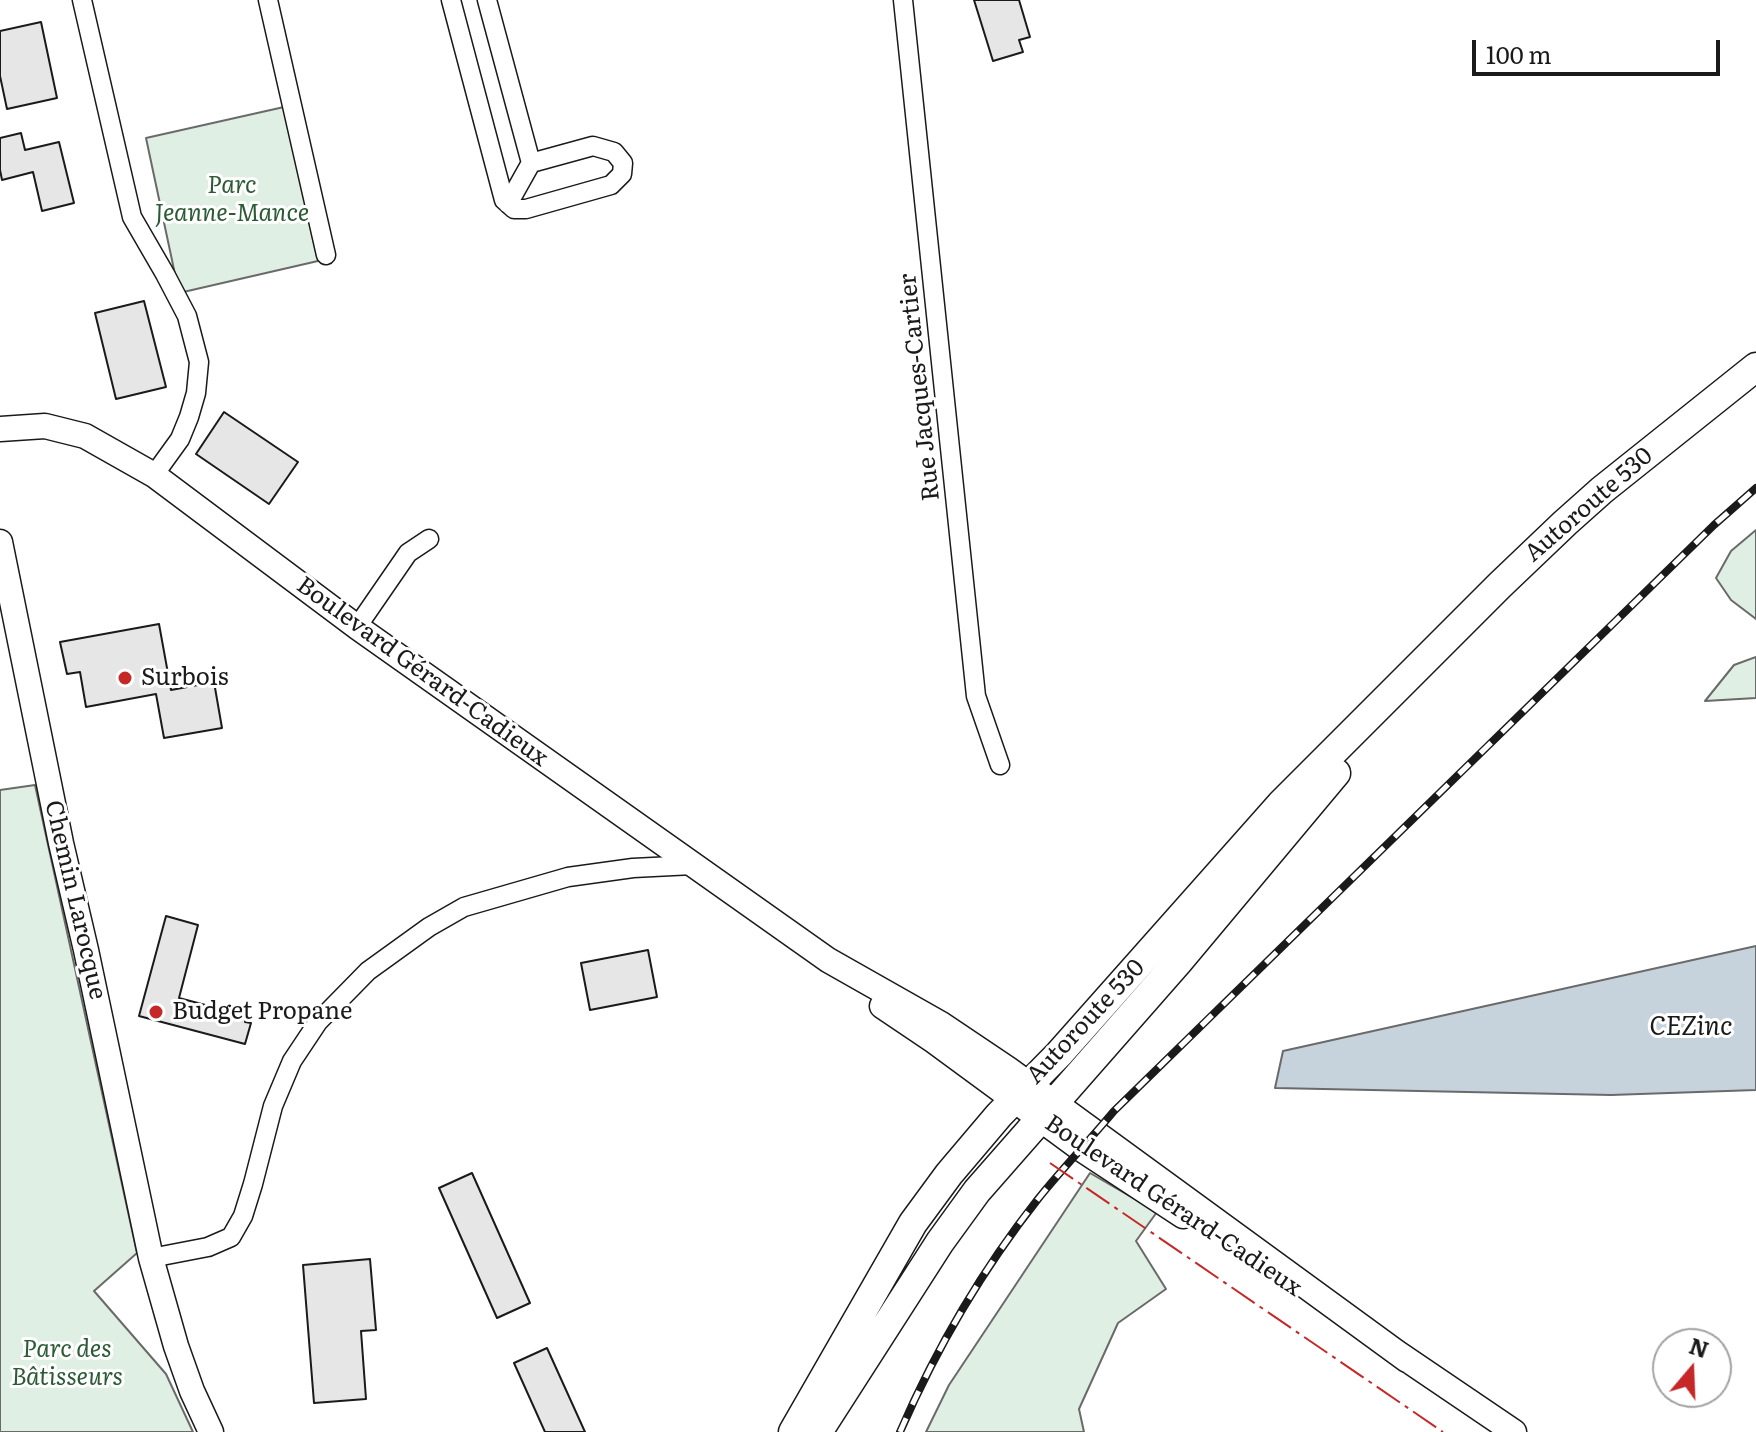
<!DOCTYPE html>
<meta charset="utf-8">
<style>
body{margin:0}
#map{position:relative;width:1756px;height:1432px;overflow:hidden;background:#fff;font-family:Literata,serif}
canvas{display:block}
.north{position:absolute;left:1652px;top:1328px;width:80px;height:80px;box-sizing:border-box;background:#fff;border:2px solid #a3a3a3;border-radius:50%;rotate:19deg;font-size:22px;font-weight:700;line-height:32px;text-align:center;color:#1a1a1a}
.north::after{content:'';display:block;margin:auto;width:28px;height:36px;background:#c62828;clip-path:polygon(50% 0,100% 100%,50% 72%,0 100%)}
.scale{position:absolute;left:1472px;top:40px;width:248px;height:36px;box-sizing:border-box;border:4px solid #1a1a1a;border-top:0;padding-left:10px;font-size:24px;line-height:28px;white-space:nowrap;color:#1a1a1a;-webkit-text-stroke:6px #fff;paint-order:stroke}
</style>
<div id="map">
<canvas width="1756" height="1432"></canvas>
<div class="north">N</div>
<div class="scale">100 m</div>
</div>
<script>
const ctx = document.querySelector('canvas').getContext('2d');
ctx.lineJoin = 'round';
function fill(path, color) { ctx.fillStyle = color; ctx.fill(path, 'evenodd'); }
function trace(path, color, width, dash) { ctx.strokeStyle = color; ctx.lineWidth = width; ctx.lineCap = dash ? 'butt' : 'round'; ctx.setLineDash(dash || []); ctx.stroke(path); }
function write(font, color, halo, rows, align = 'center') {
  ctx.font = font + ' Literata,serif'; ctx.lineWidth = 6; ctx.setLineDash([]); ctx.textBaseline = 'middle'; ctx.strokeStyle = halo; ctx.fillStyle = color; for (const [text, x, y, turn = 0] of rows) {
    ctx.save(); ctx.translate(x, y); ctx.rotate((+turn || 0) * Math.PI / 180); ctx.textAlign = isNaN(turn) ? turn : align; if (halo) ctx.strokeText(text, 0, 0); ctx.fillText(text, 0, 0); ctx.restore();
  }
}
const green = new Path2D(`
 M 284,107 L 318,261 L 179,293 L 146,138 Z
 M 1756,530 L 1756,619 L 1731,600 L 1716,578 L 1731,551 Z
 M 1756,657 L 1756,698 L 1705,701 L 1734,665 Z
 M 35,785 L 137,1253 L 94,1291 L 166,1374 L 193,1432 L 0,1432 L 0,790 Z
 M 1090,1173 L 1157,1212 L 1136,1241 L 1166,1289 L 1118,1323 L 1079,1409 L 1084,1432 L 926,1432 L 949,1385 Z`);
const water = new Path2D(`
 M 1756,946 L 1756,1090 L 1611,1095 L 1275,1088 L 1283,1051 Z`);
const building = new Path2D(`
 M 974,0 L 1019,0 L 1030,37 L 1019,40 L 1023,52 L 993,61 Z
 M 41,22 L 57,98 L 7,109 L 0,76 L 0,31 Z
 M 21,133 L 25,150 L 59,142 L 74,203 L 42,211 L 33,172 L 2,180 L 0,170 L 0,138 Z
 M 144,301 L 166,387 L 116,399 L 95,313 Z
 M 224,412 L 298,462 L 269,504 L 196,454 Z
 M 159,624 L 171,690 L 214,682 L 222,728 L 164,738 L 156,694 L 86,707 L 80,672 L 67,674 L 60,642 Z
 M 166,916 L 198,925 L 179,998 L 247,1016 L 245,1022 L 251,1023 L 245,1044 L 139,1016 Z
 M 648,950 L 657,997 L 590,1010 L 581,963 Z
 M 472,1173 L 530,1303 L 497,1318 L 439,1188 Z
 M 370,1259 L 376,1330 L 361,1331 L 366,1399 L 314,1403 L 303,1265 Z
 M 547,1348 L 585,1432 L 545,1432 L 514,1363 Z`);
const minor = new Path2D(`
 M 82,0 L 132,217 L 165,274 L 187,316 L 199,362 L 196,393 L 189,417 L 180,439 L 154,475
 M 268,0 L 326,255
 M 451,0 L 504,200 L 514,209 L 526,209 L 611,185 L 622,174 L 623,163 L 614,152 L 593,146 L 531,163 L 487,0
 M 903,0 L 976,696 L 1000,765
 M 508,204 L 531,163
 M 357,627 L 408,553 L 429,539
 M 151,1258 L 208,1247 L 231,1237 L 243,1216 L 253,1184 L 273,1106 L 292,1061 L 318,1022 L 368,971 L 429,927 L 464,907 L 568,877 L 633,868 L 693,865`);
const major = new Path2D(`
 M 0,429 L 45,426 L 85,436 L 154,475 L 357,627 L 828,960 L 941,1024 L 1008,1069 L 1407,1360
 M 0,542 L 61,843 L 86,950 L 151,1258 L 176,1346 L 192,1391 L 211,1432
 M 882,1006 L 934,1041 L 1081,1149 L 1183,1216
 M 1396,1352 L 1514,1432`);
const highway = new Path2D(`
 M 793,1432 L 913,1223 L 949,1174 L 999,1115 L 1059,1054 L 1281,804 L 1500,585 L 1565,523 L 1602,490 L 1756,367
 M 818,1432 L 940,1242 L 977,1191 L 1178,962 L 1336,773`);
const rail = new Path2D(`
 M 900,1432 C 936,1349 982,1270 1038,1199 C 1062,1169 1089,1141 1114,1111 L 1714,525 L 1756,488`);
const power = new Path2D(`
 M 1050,1163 L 1443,1432`);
const markers = [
 [125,678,8,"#c62828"],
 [156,1012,8,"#c62828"]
];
const parkNames = [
 ["Parc",232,186],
 ["Jeanne-Mance",232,214],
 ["Parc des",67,1350],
 ["Bâtisseurs",67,1378]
];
const streetNames = [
 ["Rue Jacques-Cartier",920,387,-96],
 ["Autoroute 530",1589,505,-41],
 ["Boulevard Gérard-Cadieux",422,672,36],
 ["Chemin Larocque",75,900,77],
 ["Autoroute 530",1086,1022,-47],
 ["Boulevard Gérard-Cadieux",1173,1206,34]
];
const poiNames = [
 ["Surbois",141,678],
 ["Budget Propane",172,1012]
];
const waterNames = [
 ["CEZinc",1691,1027]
];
fill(green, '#e0efe3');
trace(green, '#6a6a6a', 2);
fill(water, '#c6d2dc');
trace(water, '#6a6a6a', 2);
fill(building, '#e6e6e6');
trace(building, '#1a1a1a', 2);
trace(minor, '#1a1a1a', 21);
trace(major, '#1a1a1a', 27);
trace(highway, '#1a1a1a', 31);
trace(minor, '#fff', 18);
trace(major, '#fff', 24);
trace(highway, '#fff', 28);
trace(rail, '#1a1a1a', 8);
trace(rail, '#fff', 5, [15]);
trace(power, '#c62828', 2, [28, 6, 4, 6]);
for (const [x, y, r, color] of markers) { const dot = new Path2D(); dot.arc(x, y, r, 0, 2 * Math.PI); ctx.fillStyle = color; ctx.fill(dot); trace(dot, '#fff', 3); }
write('italic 24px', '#2b5a34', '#fff', parkNames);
write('24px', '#1a1a1a', '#fff', streetNames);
write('24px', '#1a1a1a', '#fff', poiNames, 'left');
write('italic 26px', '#1a1a1a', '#fff', waterNames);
</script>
